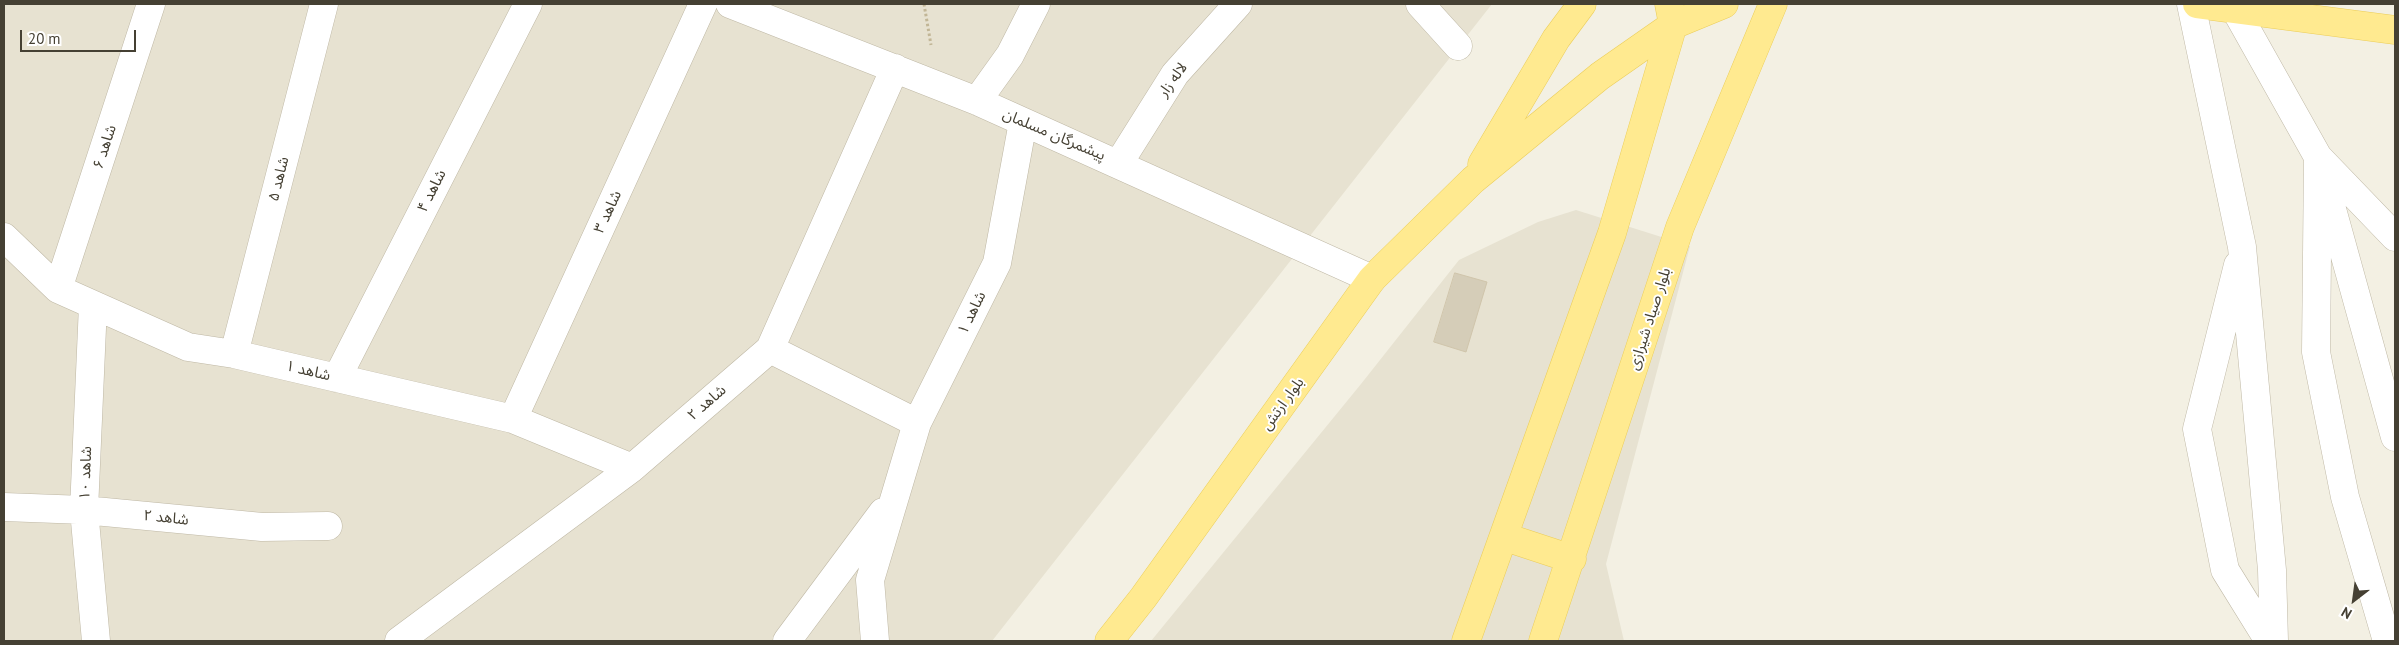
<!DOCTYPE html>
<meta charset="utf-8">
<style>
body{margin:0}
#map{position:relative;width:2399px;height:645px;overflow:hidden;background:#f3f0e3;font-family:"PT Sans",sans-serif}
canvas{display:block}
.frame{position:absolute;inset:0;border:5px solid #454033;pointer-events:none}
.north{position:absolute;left:2329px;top:575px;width:50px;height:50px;-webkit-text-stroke:4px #fff;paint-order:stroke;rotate:210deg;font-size:14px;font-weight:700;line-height:20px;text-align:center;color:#454033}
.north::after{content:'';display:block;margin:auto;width:18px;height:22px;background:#454033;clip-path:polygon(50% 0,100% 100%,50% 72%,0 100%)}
.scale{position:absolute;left:20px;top:30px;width:116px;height:22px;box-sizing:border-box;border:2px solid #454033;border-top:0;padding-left:6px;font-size:15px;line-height:18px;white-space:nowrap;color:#454033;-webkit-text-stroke:4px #fff;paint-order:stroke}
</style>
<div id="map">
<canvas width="2399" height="645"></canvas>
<div class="frame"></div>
<div class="north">N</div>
<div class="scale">20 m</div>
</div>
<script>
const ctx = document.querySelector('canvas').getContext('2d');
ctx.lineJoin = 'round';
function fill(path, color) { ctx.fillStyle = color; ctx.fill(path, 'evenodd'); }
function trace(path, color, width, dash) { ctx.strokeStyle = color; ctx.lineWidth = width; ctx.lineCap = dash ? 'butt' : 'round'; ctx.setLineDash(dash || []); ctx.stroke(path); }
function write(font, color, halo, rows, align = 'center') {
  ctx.font = font + ' "PT Sans","Noto Sans Arabic",sans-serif'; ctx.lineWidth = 4; ctx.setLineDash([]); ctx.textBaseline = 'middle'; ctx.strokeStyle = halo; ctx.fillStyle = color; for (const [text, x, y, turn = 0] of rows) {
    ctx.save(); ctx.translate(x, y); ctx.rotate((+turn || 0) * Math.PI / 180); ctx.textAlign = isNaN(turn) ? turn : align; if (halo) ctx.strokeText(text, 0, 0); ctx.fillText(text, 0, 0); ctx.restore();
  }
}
const residential = new Path2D(`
 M 4,4 L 1492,4 L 992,641 L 4,641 Z
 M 1576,210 L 1690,246 L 1606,564 L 1624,641 L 1151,641 L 1361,384 L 1459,260 L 1538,222 Z`);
const building = new Path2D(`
 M 1455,273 L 1487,282 L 1466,352 L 1434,342 Z`);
const path = new Path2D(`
 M 924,4 L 931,45`);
const minor = new Path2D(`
 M 730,4 L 977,101 L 1372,279
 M 1420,4 L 1458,46
 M 2191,4 L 2242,247 L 2272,570 L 2274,641
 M 2235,9 L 2318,157 L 2395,237
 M 977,101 L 1010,55 L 1036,4
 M 2318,157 L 2316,352 L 2345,497 L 2387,641
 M 1119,163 L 1175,74 L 1238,4
 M 2327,191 L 2395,437
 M 4,237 L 58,289 L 188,347 L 234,354 L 513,419 L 632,468
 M 2238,265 L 2197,429 L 2225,570 L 2269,641
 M 58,289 L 151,4
 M 93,305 L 84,510 L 96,641
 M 770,349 L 917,423
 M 234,354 L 324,4
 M 337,378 L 528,4
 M 513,419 L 703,4
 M 4,507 L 84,510 L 262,527 L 328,526
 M 399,641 L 632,468 L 770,349 L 895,68
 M 787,641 L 883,512
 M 875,641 L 870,580 L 917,423 L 997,263 L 1023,122`);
const major = new Path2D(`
 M 2197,4 L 2395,30
 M 1482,164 L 1556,39 L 1582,4
 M 1505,537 L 1572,559
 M 1109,641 L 1143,598 L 1372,279 L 1473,180 L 1600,76 L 1673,25 L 1724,4
 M 1466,641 L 1612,233 L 1673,25 L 1669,4
 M 1543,641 L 1680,227 L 1773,4`);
const streetNames = [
 ["لاله زار",1173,80,-54],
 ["پیشمرگان مسلمان",1054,135,23],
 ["شاهد ۶",105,147,-72],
 ["شاهد ۵",279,179,-76],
 ["شاهد ۴",432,191,-63],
 ["شاهد ۳",608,212,-65],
 ["شاهد ۱",972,313,-64],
 ["بلوار صیاد شیرازی",1650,319,-72],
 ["شاهد ۱",308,371,13],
 ["شاهد ۲",707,403,-41],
 ["بلوار ارتش",1283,404,-54],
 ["شاهد ۱۰",86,473,-88],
 ["شاهد ۲",166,518,6]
];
fill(residential, '#e7e2d1');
fill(building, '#d5cdb8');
trace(building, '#d0c5ab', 1);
trace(minor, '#bfb8a5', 29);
trace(major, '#ebcd59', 29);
trace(path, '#c2b696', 3, [2.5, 2.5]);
trace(minor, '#fff', 28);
trace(major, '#ffea90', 28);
write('15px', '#454033', '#fff', streetNames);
</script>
